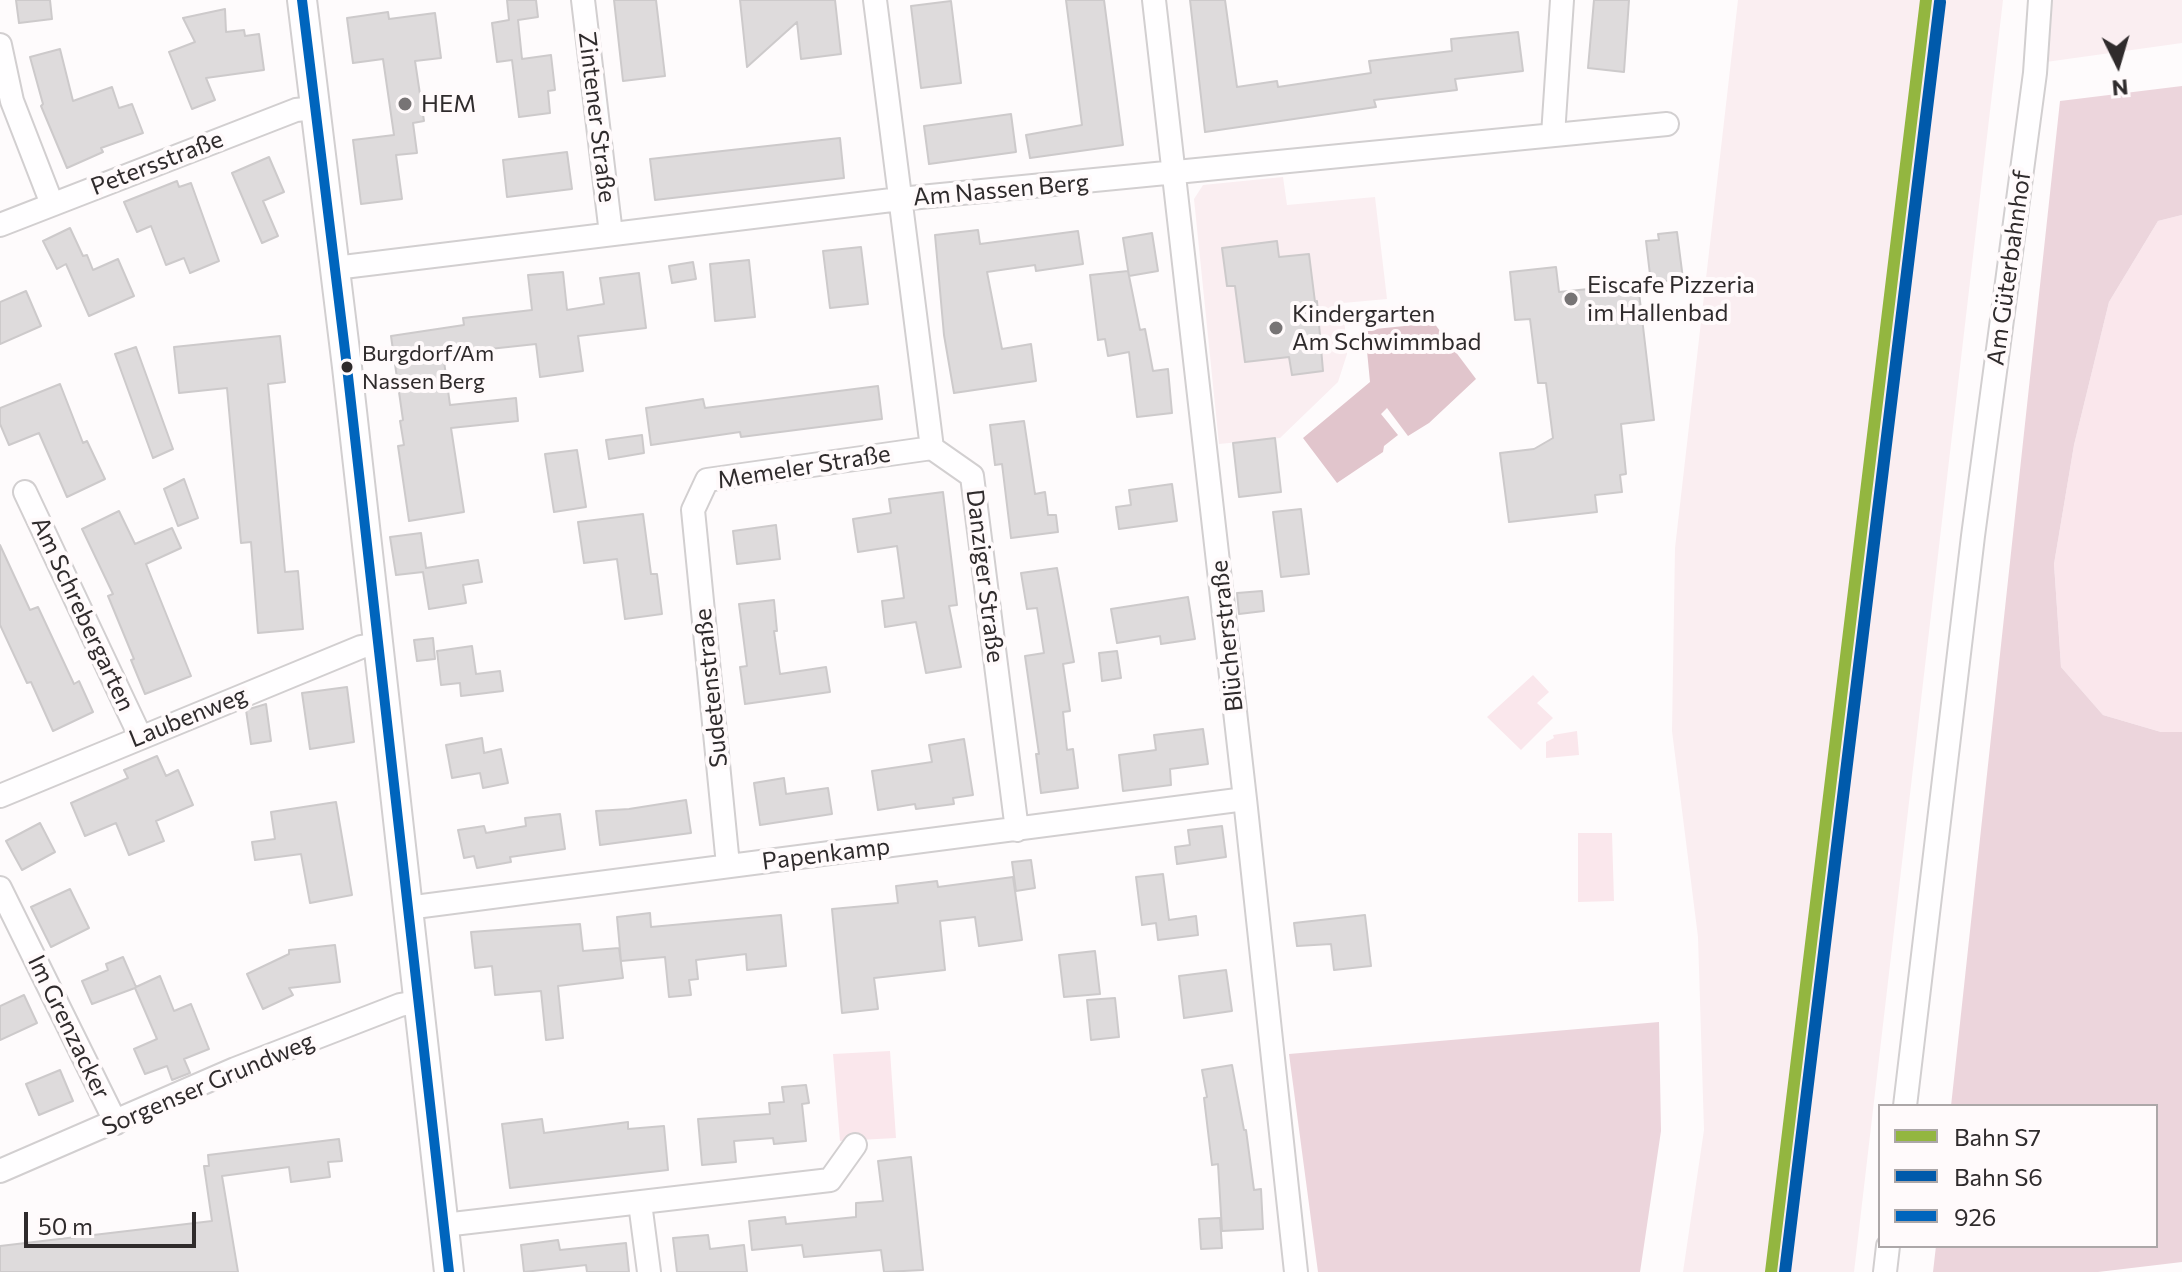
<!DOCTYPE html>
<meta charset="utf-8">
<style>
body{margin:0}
#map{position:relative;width:2182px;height:1272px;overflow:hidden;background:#fefbfc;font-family:Commissioner,sans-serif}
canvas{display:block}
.legend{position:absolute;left:1878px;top:1104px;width:280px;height:144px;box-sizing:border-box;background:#fffafb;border:2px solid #aca7a8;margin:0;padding:10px 14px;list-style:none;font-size:24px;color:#2f2b2c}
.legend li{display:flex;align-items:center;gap:16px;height:40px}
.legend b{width:40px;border:2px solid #aca7a8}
.north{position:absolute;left:2078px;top:24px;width:80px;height:80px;-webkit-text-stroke:6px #fffafb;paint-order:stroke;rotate:175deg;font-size:22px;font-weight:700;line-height:32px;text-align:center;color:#2f2b2c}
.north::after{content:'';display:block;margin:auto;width:28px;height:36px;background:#2f2b2c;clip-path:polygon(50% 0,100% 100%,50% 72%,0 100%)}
.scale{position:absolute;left:24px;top:1212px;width:172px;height:36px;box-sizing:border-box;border:4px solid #2f2b2c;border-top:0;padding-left:10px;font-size:24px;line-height:28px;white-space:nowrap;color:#2f2b2c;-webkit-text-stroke:6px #fffafb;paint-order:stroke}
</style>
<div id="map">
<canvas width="2182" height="1272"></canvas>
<ul class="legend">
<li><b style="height:10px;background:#93b640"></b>Bahn S7</li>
<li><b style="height:10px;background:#005aab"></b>Bahn S6</li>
<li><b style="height:10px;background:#0065bd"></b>926</li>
</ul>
<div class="north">N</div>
<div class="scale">50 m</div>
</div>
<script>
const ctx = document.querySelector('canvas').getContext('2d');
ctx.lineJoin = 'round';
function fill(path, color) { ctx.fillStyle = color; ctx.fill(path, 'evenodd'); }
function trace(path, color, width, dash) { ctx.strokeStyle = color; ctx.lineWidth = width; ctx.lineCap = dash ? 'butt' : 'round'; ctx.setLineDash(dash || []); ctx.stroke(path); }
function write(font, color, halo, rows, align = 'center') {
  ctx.font = font + ' Commissioner,sans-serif'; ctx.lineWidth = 8; ctx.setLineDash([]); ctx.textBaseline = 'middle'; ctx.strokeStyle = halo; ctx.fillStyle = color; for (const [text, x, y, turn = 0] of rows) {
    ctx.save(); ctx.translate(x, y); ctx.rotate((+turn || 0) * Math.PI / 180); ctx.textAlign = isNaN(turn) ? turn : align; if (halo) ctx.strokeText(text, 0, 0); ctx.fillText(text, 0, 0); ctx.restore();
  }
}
const built = new Path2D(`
 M 1738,0 L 2003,0 L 1854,1272 L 1683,1272 L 1704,1130 L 1698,937 L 1672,731 L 1675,548 Z
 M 2050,0 L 2182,0 L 2182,43 L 2046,62 Z
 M 1283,177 L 1287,205 L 1375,197 L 1387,299 L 1343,303 L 1347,354 L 1338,382 L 1280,438 L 1219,444 L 1194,199 L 1203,185 Z`);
const green = new Path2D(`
 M 2182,215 L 2182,732 L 2161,732 L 2103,715 L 2061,667 L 2054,564 L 2074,445 L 2109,302 L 2158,221 Z
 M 1533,675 L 1549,692 L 1537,703 L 1553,718 L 1521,750 L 1487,717 Z
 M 1577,731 L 1579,755 L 1546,758 L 1546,742 L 1554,738 L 1553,735 Z
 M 1578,833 L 1612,833 L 1614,901 L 1578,902 Z
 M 890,1051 L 896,1138 L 840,1141 L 833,1054 Z`);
const forest = new Path2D(`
 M 2182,86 L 2182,215 L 2158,221 L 2109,302 L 2074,445 L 2054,564 L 2061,667 L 2103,715 L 2161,732 L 2182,732 L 2182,1262 L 2098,1272 L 1933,1272 L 1936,1246 L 2156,1246 L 2156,1106 L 1951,1106 L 2060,101 Z
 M 1659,1022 L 1661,1131 L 1640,1272 L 1318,1272 L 1289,1054 Z`);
const water = new Path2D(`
 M 1434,323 L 1476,379 L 1429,423 L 1408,436 L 1387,408 L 1381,414 L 1398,435 L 1384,446 L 1383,452 L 1337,483 L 1303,438 L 1370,382 L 1365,330 Z`);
const building = new Path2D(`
 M 16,0 L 50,0 L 52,19 L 19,23 Z
 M 507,0 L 536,0 L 538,17 L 518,20 L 522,59 L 551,55 L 555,90 L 548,91 L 550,113 L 519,117 L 512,60 L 497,62 L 492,23 L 509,20 Z
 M 614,0 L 656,0 L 665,76 L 623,81 Z
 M 740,0 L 835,0 L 841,54 L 801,59 L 797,22 L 747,67 Z
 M 1066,0 L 1104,0 L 1123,145 L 1030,158 L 1026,135 L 1082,125 Z
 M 1190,0 L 1225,0 L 1237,87 L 1277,81 L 1278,87 L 1371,73 L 1369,61 L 1452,51 L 1451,39 L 1518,32 L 1523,71 L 1455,79 L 1457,90 L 1374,100 L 1376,107 L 1205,132 Z
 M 1594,0 L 1629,0 L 1624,72 L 1588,68 Z
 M 951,1 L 961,83 L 921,88 L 911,6 Z
 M 225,9 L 226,32 L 244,30 L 245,36 L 259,34 L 264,70 L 206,78 L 215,100 L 192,109 L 169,52 L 195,42 L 183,18 Z
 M 388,12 L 389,19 L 435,13 L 441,58 L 415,61 L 424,121 L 413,123 L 417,153 L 396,155 L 402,199 L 361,204 L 353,140 L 394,135 L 383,59 L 353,63 L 347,18 Z
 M 60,49 L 73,101 L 112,87 L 119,108 L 132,104 L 143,133 L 101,148 L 103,152 L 67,168 L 41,106 L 43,104 L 30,57 Z
 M 1011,114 L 1016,152 L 929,164 L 924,126 Z
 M 840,138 L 844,178 L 655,200 L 650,159 Z
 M 567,152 L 572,189 L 507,197 L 503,160 Z
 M 269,157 L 284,192 L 263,201 L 278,236 L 262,243 L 232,173 Z
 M 177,181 L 179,187 L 191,183 L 219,261 L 190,273 L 184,258 L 166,265 L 151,226 L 137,232 L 124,202 Z
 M 70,228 L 83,256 L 87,255 L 93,270 L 118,259 L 134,296 L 89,316 L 66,264 L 57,269 L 43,241 Z
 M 978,230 L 980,244 L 1078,231 L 1083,264 L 1036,271 L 1035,265 L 987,272 L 1002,349 L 1031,344 L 1036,381 L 954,393 L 944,335 L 935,235 Z
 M 1677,232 L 1683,279 L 1651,283 L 1646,241 L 1659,240 L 1658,234 Z
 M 1152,233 L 1158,271 L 1129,276 L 1123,238 Z
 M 1277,241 L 1279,257 L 1309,254 L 1315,302 L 1317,301 L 1323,371 L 1292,375 L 1289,357 L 1245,362 L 1235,286 L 1227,286 L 1222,248 Z
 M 861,247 L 868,304 L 830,308 L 823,251 Z
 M 749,260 L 755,317 L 715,321 L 710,264 Z
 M 693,262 L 696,279 L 672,283 L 669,266 Z
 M 1556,267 L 1559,292 L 1638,284 L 1654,420 L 1621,424 L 1626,474 L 1620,475 L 1622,492 L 1595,495 L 1597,512 L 1509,522 L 1500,453 L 1534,449 L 1553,438 L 1546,383 L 1538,383 L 1530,319 L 1515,320 L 1510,272 Z
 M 1128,271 L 1140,330 L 1145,329 L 1153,371 L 1168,369 L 1172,413 L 1137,417 L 1129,352 L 1108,356 L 1105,339 L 1098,340 L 1090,275 Z
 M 563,272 L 567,310 L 604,304 L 600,278 L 639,273 L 646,328 L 578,336 L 583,371 L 540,377 L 536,344 L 443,354 L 450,405 L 516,398 L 518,421 L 451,428 L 464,512 L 409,521 L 398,446 L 404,445 L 400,421 L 403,420 L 391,336 L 464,325 L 463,318 L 532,310 L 528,275 Z
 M 26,291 L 41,326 L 0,344 L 0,302 Z
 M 280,336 L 285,382 L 268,384 L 285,572 L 298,571 L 303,629 L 258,633 L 251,542 L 241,543 L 227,388 L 179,393 L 174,347 Z
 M 136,347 L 173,449 L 153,458 L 115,354 Z
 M 60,384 L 83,443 L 87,441 L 105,479 L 67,497 L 39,433 L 9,445 L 0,424 L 0,408 Z
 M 878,386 L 882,419 L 741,437 L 740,432 L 651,445 L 646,408 L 703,399 L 705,408 Z
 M 1024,421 L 1035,494 L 1045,492 L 1048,515 L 1056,515 L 1058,532 L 1011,538 L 1002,464 L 995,465 L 990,425 Z
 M 642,435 L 644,453 L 609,459 L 606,440 Z
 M 1275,438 L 1281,492 L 1239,497 L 1233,443 Z
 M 577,450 L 586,507 L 554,512 L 545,454 Z
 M 184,479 L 198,518 L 178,526 L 164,489 Z
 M 1172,484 L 1177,521 L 1119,529 L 1116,507 L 1131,505 L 1129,490 Z
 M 943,492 L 957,605 L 949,606 L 961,667 L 926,673 L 916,622 L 885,627 L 882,601 L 904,598 L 897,546 L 858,552 L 853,519 L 891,513 L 889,499 Z
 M 1301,509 L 1309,574 L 1281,577 L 1273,512 Z
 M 119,511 L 135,544 L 172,528 L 181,548 L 146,564 L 191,676 L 145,694 L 131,660 L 134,659 L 108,596 L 113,594 L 82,529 Z
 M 643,514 L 651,574 L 657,574 L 662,614 L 625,619 L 617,559 L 584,563 L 578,522 Z
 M 776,525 L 780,559 L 737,564 L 733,531 Z
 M 421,533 L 426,568 L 478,560 L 482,582 L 463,585 L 466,603 L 429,609 L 423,572 L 396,575 L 390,537 Z
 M 0,545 L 30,610 L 38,607 L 74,684 L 79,681 L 93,712 L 53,731 L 31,682 L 27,683 L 0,625 Z
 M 1057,568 L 1074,662 L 1063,664 L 1070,711 L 1063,712 L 1067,750 L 1073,749 L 1078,788 L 1041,793 L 1036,754 L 1039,754 L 1025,656 L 1044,653 L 1037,608 L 1027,609 L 1021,573 Z
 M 1262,591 L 1264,611 L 1239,614 L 1237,593 Z
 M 1188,597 L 1195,639 L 1161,644 L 1160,636 L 1117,643 L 1111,609 Z
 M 774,600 L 777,631 L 774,631 L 780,674 L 826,667 L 830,692 L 745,704 L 740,667 L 747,666 L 739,604 Z
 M 433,638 L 435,659 L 417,661 L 414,640 Z
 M 472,646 L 476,674 L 500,671 L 503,691 L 461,696 L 460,683 L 441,685 L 437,651 Z
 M 1117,651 L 1121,678 L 1102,681 L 1099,653 Z
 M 347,687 L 354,742 L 310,749 L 302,693 Z
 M 266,704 L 271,741 L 251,744 L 246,710 Z
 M 1203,729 L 1208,764 L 1170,769 L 1171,785 L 1123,791 L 1119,755 L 1156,750 L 1154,735 Z
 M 482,738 L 484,753 L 501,749 L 508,783 L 483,788 L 480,773 L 452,778 L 446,745 Z
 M 964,739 L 973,795 L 953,798 L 954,804 L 916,809 L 915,804 L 878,810 L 872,771 L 932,762 L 929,745 Z
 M 157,756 L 166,776 L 178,770 L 193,805 L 156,821 L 164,841 L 129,855 L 116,823 L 85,836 L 71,803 L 128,778 L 124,770 Z
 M 784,778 L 786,794 L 828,788 L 832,814 L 760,825 L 754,783 Z
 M 686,800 L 691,833 L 600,845 L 596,811 L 629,809 Z
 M 336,802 L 352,895 L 310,903 L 301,854 L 255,860 L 252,842 L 275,839 L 271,812 Z
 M 560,814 L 565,849 L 510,857 L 511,862 L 477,868 L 474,856 L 464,858 L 458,830 L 484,826 L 486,833 L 526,826 L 525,818 Z
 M 40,823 L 55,852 L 22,870 L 6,841 Z
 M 1222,826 L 1226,857 L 1177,864 L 1175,847 L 1190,845 L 1188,830 Z
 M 1031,860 L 1035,888 L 1016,891 L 1012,862 Z
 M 1163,874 L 1169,920 L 1196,916 L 1198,935 L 1158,940 L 1156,923 L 1142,925 L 1136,877 Z
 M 1013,877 L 1022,940 L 979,946 L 975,917 L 940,921 L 945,970 L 874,978 L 878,1009 L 842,1013 L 832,909 L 898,903 L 896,886 L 937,881 L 938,887 Z
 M 70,889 L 89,928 L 51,947 L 31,907 Z
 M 650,913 L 651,927 L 781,915 L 786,966 L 747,970 L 746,954 L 696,960 L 698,979 L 689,980 L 691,995 L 669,997 L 665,957 L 621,961 L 617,917 Z
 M 1365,915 L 1371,966 L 1334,970 L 1331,944 L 1297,946 L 1294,923 Z
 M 580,924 L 583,951 L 619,948 L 623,978 L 558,986 L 563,1038 L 546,1040 L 541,991 L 495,995 L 492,966 L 475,968 L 471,932 Z
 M 335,945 L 340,982 L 289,988 L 293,995 L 263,1009 L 247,974 L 289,954 L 289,950 Z
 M 1095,951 L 1100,994 L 1064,997 L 1059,955 Z
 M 123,957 L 136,987 L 160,976 L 174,1011 L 191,1004 L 209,1049 L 184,1059 L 190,1073 L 172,1080 L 167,1066 L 145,1074 L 134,1049 L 157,1039 L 135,988 L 92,1004 L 82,981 L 108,970 L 106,964 Z
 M 1226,970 L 1232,1011 L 1184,1018 L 1179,976 Z
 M 24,995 L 37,1023 L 0,1040 L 0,1006 Z
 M 1115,998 L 1119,1037 L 1091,1040 L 1087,1000 Z
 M 1232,1065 L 1244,1130 L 1246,1130 L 1254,1190 L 1261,1189 L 1263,1229 L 1222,1231 L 1218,1164 L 1212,1165 L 1204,1098 L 1207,1097 L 1202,1070 Z
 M 60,1070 L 73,1101 L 39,1115 L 26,1084 Z
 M 806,1085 L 809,1103 L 802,1104 L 806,1141 L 774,1144 L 773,1138 L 734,1141 L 736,1162 L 702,1165 L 698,1119 L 770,1114 L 769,1103 L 784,1102 L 782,1087 Z
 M 542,1119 L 544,1133 L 628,1122 L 628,1129 L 664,1126 L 668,1170 L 510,1188 L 502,1124 Z
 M 339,1139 L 342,1161 L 328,1162 L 330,1177 L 291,1182 L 289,1167 L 222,1176 L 238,1272 L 0,1272 L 0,1246 L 212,1221 L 204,1166 L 209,1166 L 208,1155 Z
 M 911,1157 L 923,1270 L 884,1272 L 881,1250 L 804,1257 L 802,1245 L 752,1250 L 749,1221 L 785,1217 L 786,1224 L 856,1217 L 856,1203 L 883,1201 L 878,1161 Z
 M 1220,1218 L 1222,1248 L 1201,1249 L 1199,1219 Z
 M 708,1235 L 710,1249 L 744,1245 L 747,1272 L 677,1272 L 673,1238 Z
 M 558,1240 L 560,1250 L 626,1243 L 629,1272 L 587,1272 L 586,1265 L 524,1272 L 521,1245 Z`);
const minor = new Path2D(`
 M 583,0 L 611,234
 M 875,0 L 932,448 L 972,476 L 1017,830
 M 1154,0 L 1245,799 L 1296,1272
 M 0,45 L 12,101 L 52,204
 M 1553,135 L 1562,0
 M 0,225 L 296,110 L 315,108
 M 335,268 L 900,199 L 1667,124
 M 25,492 L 140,736
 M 0,796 L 361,647 L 378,644
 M 728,865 L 693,510 L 707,480 L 932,448
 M 0,888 L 116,1123
 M 407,908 L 1245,799
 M 1905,1106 L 1973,536 L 2035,73 L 2040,0
 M 0,1171 L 235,1069 L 400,1005 L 417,1002
 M 640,1203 L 649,1272
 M 444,1225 L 830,1180 L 855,1145
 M 1885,1272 L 1888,1246`);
const tertiary = new Path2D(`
 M 302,0 L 347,367 L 449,1272`);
const bus1 = new Path2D(`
 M 302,0 L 347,367 L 449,1272`);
const rail1 = new Path2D(`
 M 1771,1272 L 1926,0`);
const rail2 = new Path2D(`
 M 1785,1272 L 1940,2`);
const markers = [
 [405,104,8,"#777475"],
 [1571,299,8,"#777475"],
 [1276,328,8,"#777475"],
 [347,367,7,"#2f2b2c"]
];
const busNames = [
 ["Burgdorf/Am",362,354],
 ["Nassen Berg",362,382]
];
const poiNames = [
 ["HEM",421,104],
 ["Eiscafe Pizzeria",1587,285],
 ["im Hallenbad",1587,313],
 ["Kindergarten",1292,314],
 ["Am Schwimmbad",1292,342]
];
const streetNames = [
 ["Zintener Straße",597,117,83],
 ["Petersstraße",157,163,-21],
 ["Am Nassen Berg",1001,190,-5],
 ["Am Güterbahnhof",2009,268,-82],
 ["Memeler Straße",804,467,-9],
 ["Danziger Straße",985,576,83],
 ["Am Schrebergarten",83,614,65],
 ["Blücherstraße",1227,636,-96],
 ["Sudetenstraße",711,688,-96],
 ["Laubenweg",188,717,-22],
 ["Papenkamp",826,854,-7],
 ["Im Grenzacker",69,1027,64],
 ["Sorgenser Grundweg",208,1084,-23]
];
fill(built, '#faeef1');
fill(green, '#fae7ec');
fill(forest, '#ecd5dc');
fill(water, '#e1c5cc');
fill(building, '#dedbdc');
trace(building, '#cdcacb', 2);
trace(minor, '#d2cfd0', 26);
trace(tertiary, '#d2cfd0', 32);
trace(minor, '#fffeff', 22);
trace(tertiary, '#fffeff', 28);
trace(bus1, '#0065bd', 10);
trace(rail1, '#93b640', 12);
trace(rail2, '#005aab', 12);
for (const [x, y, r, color] of markers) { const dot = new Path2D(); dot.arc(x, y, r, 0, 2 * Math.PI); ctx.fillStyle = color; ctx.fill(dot); trace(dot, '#fffafb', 3); }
write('22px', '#2f2b2c', '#fffafb', busNames, 'left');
write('24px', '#2f2b2c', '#fffafb', poiNames, 'left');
write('24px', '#2f2b2c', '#fffafb', streetNames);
</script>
